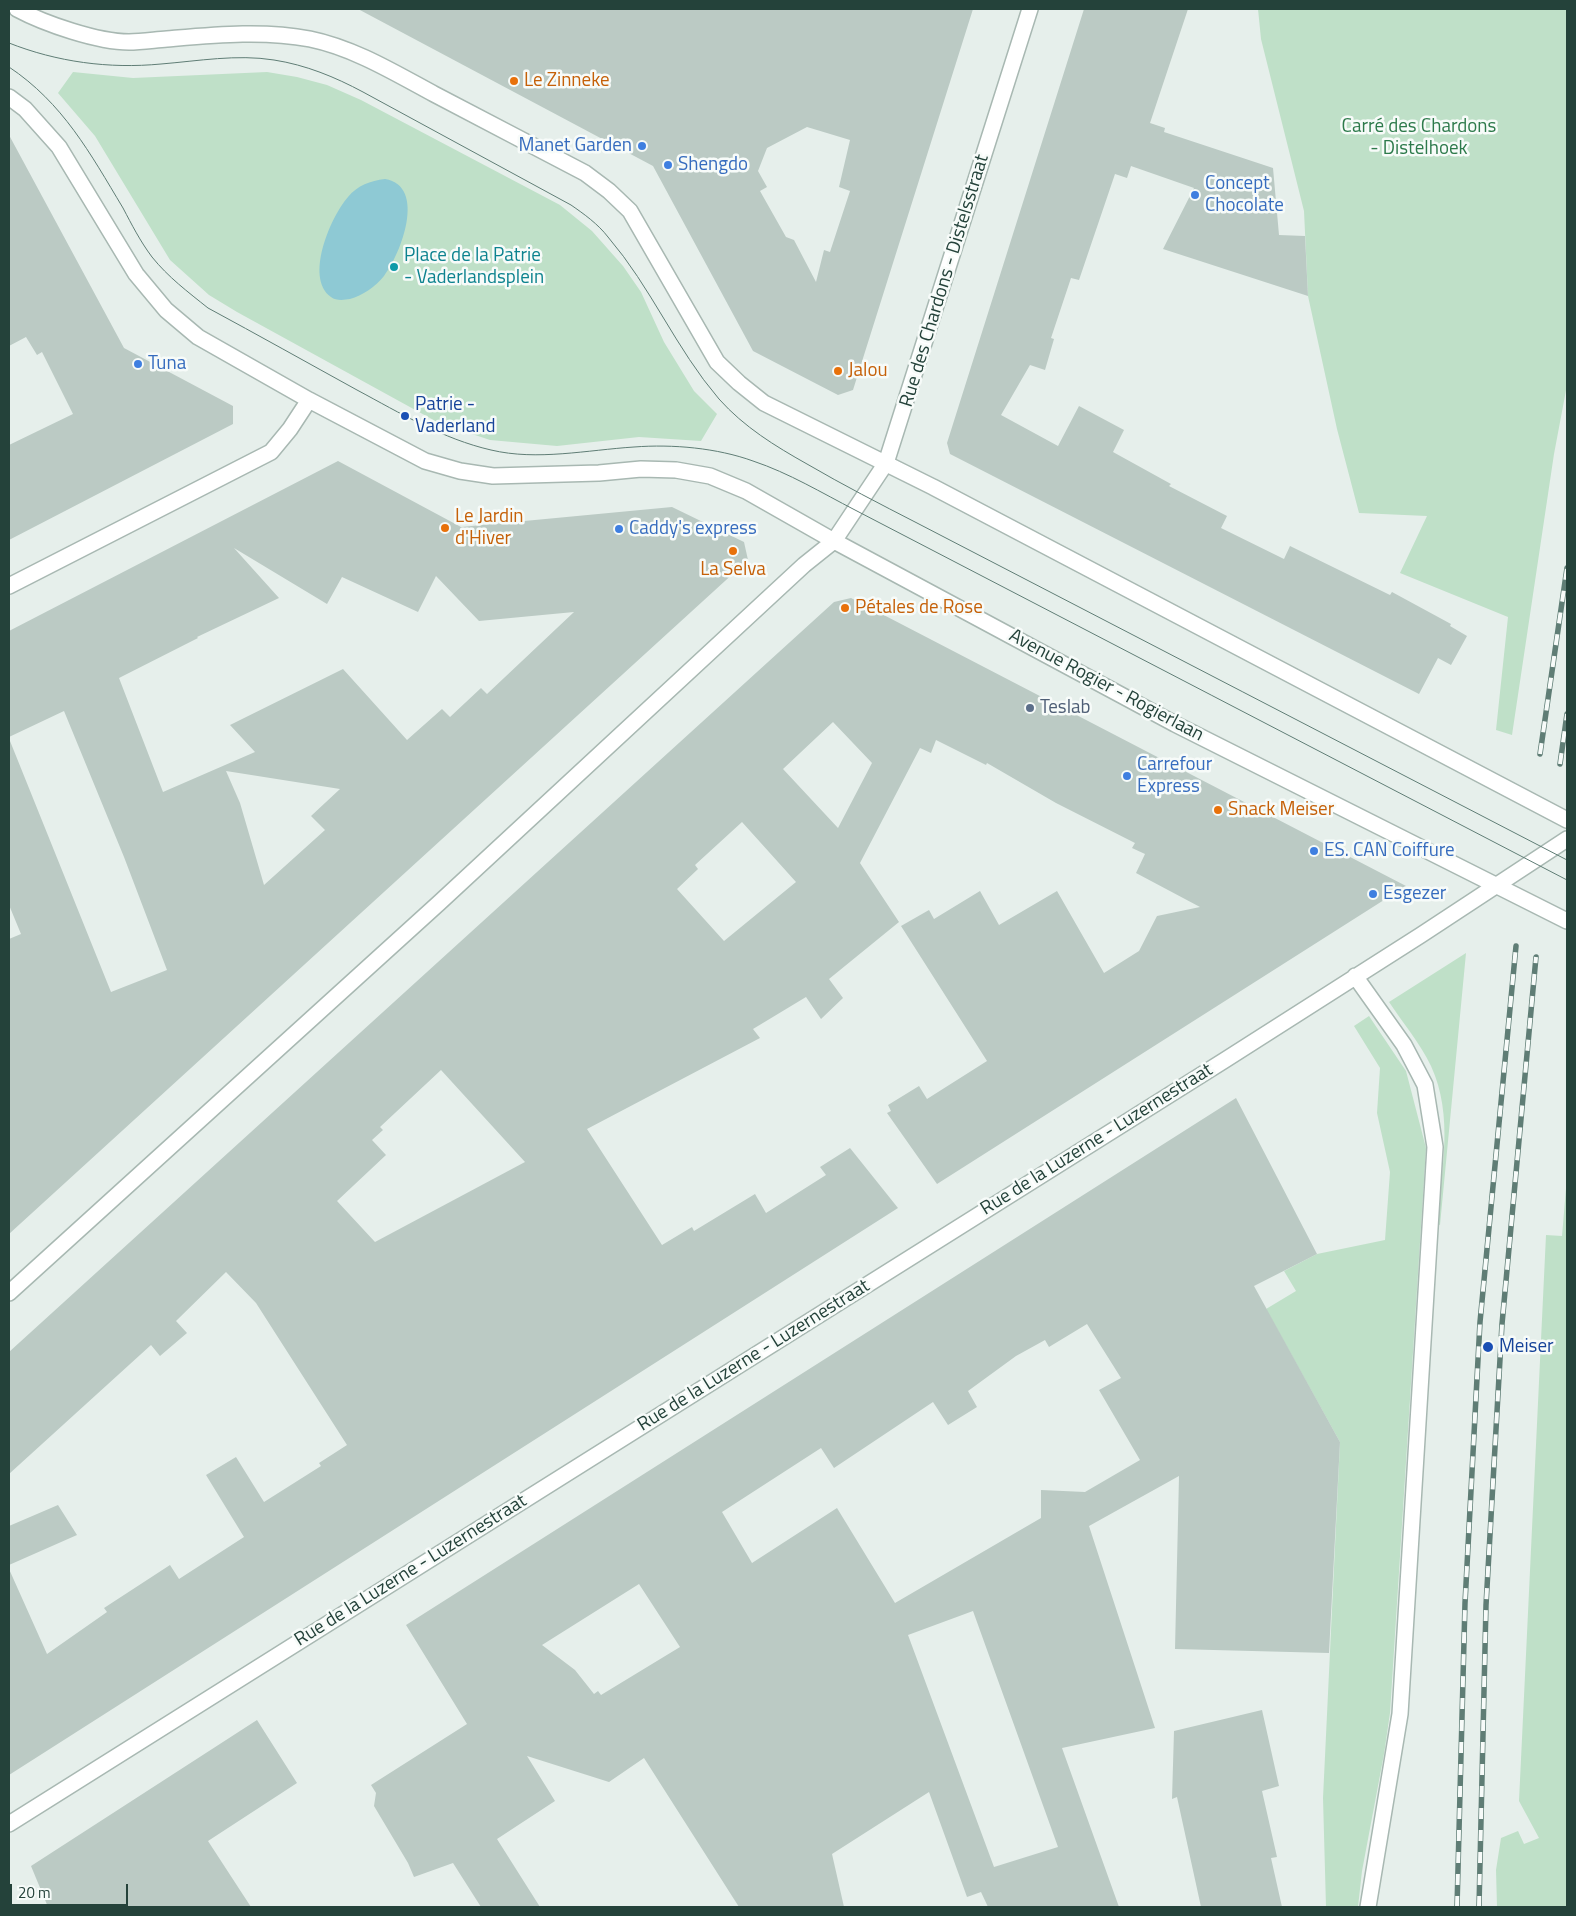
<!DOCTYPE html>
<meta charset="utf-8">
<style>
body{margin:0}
#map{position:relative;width:1576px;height:1916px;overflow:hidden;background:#e6efeb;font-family:"Titillium Web",sans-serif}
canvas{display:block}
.frame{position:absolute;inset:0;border:10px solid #24423a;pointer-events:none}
.scale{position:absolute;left:10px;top:1884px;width:118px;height:22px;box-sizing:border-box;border:2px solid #24423a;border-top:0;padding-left:6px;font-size:15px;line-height:18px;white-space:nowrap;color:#24423a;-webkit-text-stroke:4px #f7fbf9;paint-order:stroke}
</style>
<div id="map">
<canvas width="1576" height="1916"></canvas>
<div class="frame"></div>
<div class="scale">20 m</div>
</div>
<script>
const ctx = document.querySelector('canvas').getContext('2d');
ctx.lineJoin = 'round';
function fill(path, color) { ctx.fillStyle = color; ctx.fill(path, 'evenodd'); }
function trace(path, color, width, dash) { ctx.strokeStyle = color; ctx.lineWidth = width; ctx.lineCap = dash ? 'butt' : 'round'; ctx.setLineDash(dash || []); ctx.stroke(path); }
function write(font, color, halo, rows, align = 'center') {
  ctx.font = font + ' "Titillium Web",sans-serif'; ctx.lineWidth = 5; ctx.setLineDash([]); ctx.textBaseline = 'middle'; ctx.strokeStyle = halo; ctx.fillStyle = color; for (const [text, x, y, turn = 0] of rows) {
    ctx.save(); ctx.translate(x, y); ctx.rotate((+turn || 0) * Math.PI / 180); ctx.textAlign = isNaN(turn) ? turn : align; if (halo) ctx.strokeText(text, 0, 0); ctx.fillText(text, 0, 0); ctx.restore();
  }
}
const green = new Path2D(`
 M 1258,9 L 1567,9 L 1567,385 L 1554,454 L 1512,735 L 1496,730 L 1508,617 L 1400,573 L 1427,516 L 1359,513 L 1337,429 L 1308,296 L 1304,211 L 1261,39 Z
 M 73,72 L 133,78 L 267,72 L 297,77 L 327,85 L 361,100 L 560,205 L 592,231 L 623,266 L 641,292 L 664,342 L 694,391 L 717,414 L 701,441 L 639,437 L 557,446 L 490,440 L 439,423 L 237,312 L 209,295 L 170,260 L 95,136 L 58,93 Z
 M 1466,953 L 1440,1225 L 1436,1224 C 1442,1172 1454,1116 1431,1066 C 1420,1043 1403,1023 1389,1002 Z
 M 1369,1016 L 1406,1071 L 1426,1148 L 1390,1713 L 1384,1754 L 1362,1871 L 1358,1907 L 1326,1907 L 1323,1798 L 1340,1442 L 1266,1309 L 1296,1291 L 1284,1271 L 1317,1254 L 1385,1240 L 1390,1172 L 1377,1113 L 1380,1068 L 1354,1026 Z
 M 1567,1176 L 1567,1907 L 1497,1907 L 1496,1870 L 1501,1838 L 1518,1831 L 1524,1844 L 1539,1838 L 1519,1801 L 1546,1235 L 1562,1236 Z`);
const water = new Path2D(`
 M 385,179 C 427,186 401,254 384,276 C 376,286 362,296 350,299 C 344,300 336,301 331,297 C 304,278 331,216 348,197 C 358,185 370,181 385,179 Z`);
const building = new Path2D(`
 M 358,9 L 973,9 L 853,390 L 838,395 L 753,351 L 653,166 ZM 807,127 L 850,140 L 839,187 L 850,191 L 830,252 L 824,250 L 816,282 L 794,240 L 786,237 L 760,191 L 767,187 L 758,171 L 767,148 Z
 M 1084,9 L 1188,9 L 1150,123 L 1165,128 L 1164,132 L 1273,168 L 1279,235 L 1305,236 L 1308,296 L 1163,249 L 1194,188 L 1131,166 L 1127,178 L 1115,174 L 1079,280 L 1071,278 L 1051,338 L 1054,339 L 1045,370 L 1030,365 L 1001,415 L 1058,446 L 1079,406 L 1124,430 L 1113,452 L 1171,484 L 1169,486 L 1227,516 L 1221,528 L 1284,559 L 1290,546 L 1390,595 L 1392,592 L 1451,624 L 1450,626 L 1467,636 L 1451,665 L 1438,658 L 1419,694 L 950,454 L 947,443 Z
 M 9,135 L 124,348 L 233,406 L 233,424 L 9,540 L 9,445 L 73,414 L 42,352 L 37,355 L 26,337 L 9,346 Z
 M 338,461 L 461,527 L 672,507 L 744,542 L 748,560 L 9,1234 L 9,939 L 21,934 L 9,905 L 9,741 L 10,741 L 111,992 L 167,970 L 124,857 L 64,711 L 9,737 L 9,631 ZM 234,548 L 327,604 L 342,577 L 418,612 L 436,576 L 479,621 L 574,612 L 487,694 L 481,688 L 450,717 L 442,709 L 407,740 L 343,669 L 230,725 L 255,752 L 163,792 L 119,678 L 198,638 L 197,637 L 279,598 ZM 226,771 L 340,789 L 311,816 L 325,830 L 264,885 L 240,803 Z
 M 851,598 L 1406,886 L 937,1184 L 887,1113 L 891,1111 L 888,1105 L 919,1086 L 927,1099 L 987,1061 L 901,926 L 929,910 L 934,919 L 980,891 L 999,925 L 1057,891 L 1104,973 L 1139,951 L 1157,916 L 1200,907 L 1136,873 L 1145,854 L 1132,848 L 1135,843 L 1056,803 L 987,763 L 986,765 L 936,740 L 931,753 L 920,748 L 860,863 L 899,922 L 829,979 L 843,998 L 821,1019 L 806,997 L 753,1029 L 760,1038 L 587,1129 L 662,1245 L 692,1227 L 694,1231 L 755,1194 L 766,1213 L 826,1175 L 820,1167 L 850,1148 L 898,1208 L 9,1775 L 9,1569 L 47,1654 L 107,1612 L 104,1608 L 170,1565 L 179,1579 L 244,1537 L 206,1475 L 236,1457 L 264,1502 L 321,1466 L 319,1463 L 347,1445 L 256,1303 L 226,1272 L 176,1321 L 187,1333 L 160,1356 L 151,1345 L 9,1474 L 9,1352 L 834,602 ZM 833,722 L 872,763 L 838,828 L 783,769 ZM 742,822 L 796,882 L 724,941 L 677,889 L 698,869 L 695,865 ZM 441,1070 L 525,1162 L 375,1242 L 337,1201 L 386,1155 L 372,1140 L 383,1130 L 380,1127 Z
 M 1236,1098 L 1317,1254 L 1254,1286 L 1340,1442 L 1329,1653 L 1175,1649 L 1179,1476 L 1089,1526 L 1155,1728 L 1062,1748 L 1119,1907 L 988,1907 L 981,1892 L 967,1897 L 929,1792 L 832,1854 L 844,1907 L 739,1907 L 644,1758 L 609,1782 L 527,1756 L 555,1801 L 497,1839 L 540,1907 L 481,1907 L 453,1863 L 414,1877 L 408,1863 L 374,1806 L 376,1793 L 371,1785 L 467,1724 L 406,1625 ZM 1087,1324 L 1121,1378 L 1099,1390 L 1140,1460 L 1085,1492 L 1041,1490 L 1041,1518 L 895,1603 L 837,1508 L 752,1563 L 722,1512 L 821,1448 L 834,1468 L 933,1402 L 948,1425 L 977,1407 L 968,1391 L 1016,1356 L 1045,1340 L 1049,1347 ZM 639,1584 L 680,1647 L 601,1695 L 598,1691 L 594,1694 L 575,1670 L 542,1645 ZM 973,1611 L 1058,1847 L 994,1867 L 908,1635 Z
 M 58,1505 L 77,1535 L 9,1565 L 9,1526 Z
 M 1262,1710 L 1279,1786 L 1262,1791 L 1277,1857 L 1271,1858 L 1282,1907 L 1201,1907 L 1177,1797 L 1172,1799 L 1174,1731 Z
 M 257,1720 L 297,1783 L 208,1841 L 251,1907 L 48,1907 L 31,1866 Z`);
const minor = new Path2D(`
 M 17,9 C 45,24 98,42 129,42 C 141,42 154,40 167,39 C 214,35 263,30 310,39 C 354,48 395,73 434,94 C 484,120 535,147 585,173 L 609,191 L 630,211 L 717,362 L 739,383 L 764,403 L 933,487 L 1567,820
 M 9,97 L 25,109 L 59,147 L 136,274 L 166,310 L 198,337 L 309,400 L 425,461 L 460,471 L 493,476 L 599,473 L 641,469 L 676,470 L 710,476 L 746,491 L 834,541 L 1175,724 L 1567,921
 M 9,586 L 271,452 L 290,429 L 309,400
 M 1355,976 L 1404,1045 L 1425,1085 L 1435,1147 L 1400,1714 L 1368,1907
 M 9,1293 L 439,903 L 804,565 L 834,541 L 886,463 L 1030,9
 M 9,1824 L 1225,1060 L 1421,935 L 1567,839`);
const tram = new Path2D(`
 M 9,43 C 57,62 109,69 161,64 C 198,61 237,54 274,60 C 306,65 335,77 363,92 L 571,205 C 584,214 598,224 608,237 C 651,287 676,349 719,399 C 744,427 775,446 807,464 C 843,485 880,504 917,523 L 1567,860
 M 9,67 C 63,103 90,153 123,208 C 132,225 140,241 152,257 C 168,277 188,292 208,308 C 258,335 308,363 357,390 C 400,413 443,439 491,450 C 537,461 587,450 634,447 C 673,444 717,448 753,461 C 789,473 822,493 855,510 L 1567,880`);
const rail = new Path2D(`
 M 1540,754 L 1567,568
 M 1560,764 L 1567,714
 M 1457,1907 L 1465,1603 L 1480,1322 L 1516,946
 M 1479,1907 L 1486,1605 L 1502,1324 L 1536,957`);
const markers = [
 [514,81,5,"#e8710a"],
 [642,146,5,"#3f7fe0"],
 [668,165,5,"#3f7fe0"],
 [1195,195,5,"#3f7fe0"],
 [394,267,5,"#0f9aa8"],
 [138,364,5,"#3f7fe0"],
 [838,371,5,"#e8710a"],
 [405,416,5,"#1a4fb4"],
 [445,528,5,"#e8710a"],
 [619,529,5,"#3f7fe0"],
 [733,551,5,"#e8710a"],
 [845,608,5,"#e8710a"],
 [1030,708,5,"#5c6f8a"],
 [1127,776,5,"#3f7fe0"],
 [1218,810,5,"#e8710a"],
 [1314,851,5,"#3f7fe0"],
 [1373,894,5,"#3f7fe0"],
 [1488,1347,6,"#1a4fb4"]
];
const foodNames = [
 ["Le Zinneke",524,81],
 ["Jalou",848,371],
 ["Le Jardin",455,517],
 ["d'Hiver",455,539],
 ["La Selva",733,570,"center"],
 ["Pétales de Rose",855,608],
 ["Snack Meiser",1228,810]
];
const parkNames = [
 ["Carré des Chardons",1419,127],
 ["- Distelhoek",1419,149]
];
const shopNames = [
 ["Manet Garden",632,146,"right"],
 ["Shengdo",678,165],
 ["Concept",1205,184],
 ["Chocolate",1205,206],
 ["Tuna",148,364],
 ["Caddy's express",629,529],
 ["Carrefour",1137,765],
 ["Express",1137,787],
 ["ES. CAN Coiffure",1324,851],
 ["Esgezer",1383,894]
];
const cultureNames = [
 ["Place de la Patrie",404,256],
 ["- Vaderlandsplein",404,278]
];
const streetNames = [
 ["Rue des Chardons - Distelsstraat",945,281,-73],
 ["Avenue Rogier - Rogierlaan",1106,686,28],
 ["Rue de la Luzerne - Luzernestraat",1097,1140,-32],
 ["Rue de la Luzerne - Luzernestraat",754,1356,-32],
 ["Rue de la Luzerne - Luzernestraat",411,1571,-32]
];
const transitNames = [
 ["Patrie -",415,405],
 ["Vaderland",415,427],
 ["Meiser",1499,1347]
];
const serviceNames = [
 ["Teslab",1040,708]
];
fill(green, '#bfe0c8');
fill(water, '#8ec9d4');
fill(building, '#bbcac4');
trace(minor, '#a8b8b2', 18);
trace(minor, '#fff', 15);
trace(tram, '#5f7d75', 1);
trace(rail, '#5f7d75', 5.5);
trace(rail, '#f7fbf9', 4, [11]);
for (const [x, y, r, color] of markers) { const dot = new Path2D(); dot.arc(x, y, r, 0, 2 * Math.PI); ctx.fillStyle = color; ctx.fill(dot); trace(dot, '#f7fbf9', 2); }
write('19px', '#c56008', '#f7fbf9', foodNames, 'left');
write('19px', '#2d7a4b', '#f7fbf9', parkNames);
write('19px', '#366cbe', '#f7fbf9', shopNames, 'left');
write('19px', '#0d838f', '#f7fbf9', cultureNames, 'left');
write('19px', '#24423a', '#f7fbf9', streetNames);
write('19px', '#164399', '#f7fbf9', transitNames, 'left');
write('19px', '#4e5e75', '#f7fbf9', serviceNames, 'left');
</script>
